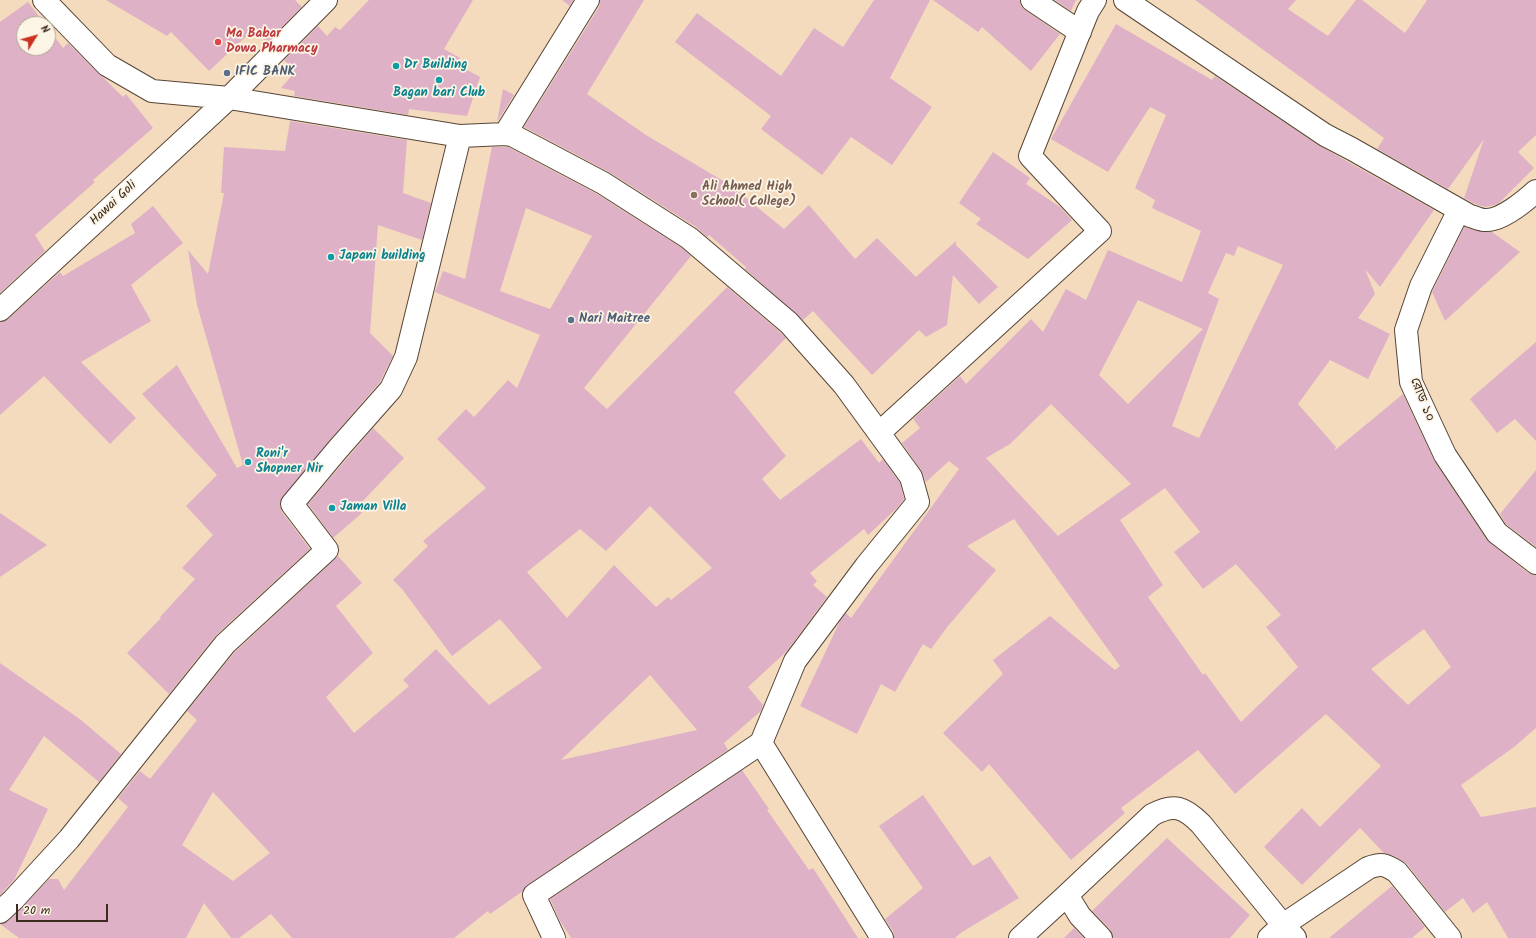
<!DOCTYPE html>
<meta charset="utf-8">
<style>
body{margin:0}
#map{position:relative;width:1536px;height:938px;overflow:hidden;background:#f4dbbd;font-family:Kalam,sans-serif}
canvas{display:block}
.north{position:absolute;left:16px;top:16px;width:40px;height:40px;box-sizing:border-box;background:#fcf5e5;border:1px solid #afa495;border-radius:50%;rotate:53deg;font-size:11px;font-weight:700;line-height:16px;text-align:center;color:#3b2a1e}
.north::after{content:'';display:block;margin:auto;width:14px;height:18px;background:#c8321e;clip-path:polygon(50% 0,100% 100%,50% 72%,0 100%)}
.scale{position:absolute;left:16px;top:904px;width:92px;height:18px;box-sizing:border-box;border:2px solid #3b2a1e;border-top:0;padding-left:5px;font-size:12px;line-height:14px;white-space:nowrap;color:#3b2a1e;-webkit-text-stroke:3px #fcf5e5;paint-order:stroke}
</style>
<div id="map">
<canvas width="1536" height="938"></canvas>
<div class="north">N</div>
<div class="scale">20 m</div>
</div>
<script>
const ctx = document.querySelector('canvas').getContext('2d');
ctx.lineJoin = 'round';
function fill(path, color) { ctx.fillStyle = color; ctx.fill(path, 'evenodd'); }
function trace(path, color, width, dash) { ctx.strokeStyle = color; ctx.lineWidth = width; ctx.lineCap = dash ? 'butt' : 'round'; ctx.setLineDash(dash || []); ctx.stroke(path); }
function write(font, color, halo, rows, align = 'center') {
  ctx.font = font + ' Kalam,"Noto Sans Bengali",sans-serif'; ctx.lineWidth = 3.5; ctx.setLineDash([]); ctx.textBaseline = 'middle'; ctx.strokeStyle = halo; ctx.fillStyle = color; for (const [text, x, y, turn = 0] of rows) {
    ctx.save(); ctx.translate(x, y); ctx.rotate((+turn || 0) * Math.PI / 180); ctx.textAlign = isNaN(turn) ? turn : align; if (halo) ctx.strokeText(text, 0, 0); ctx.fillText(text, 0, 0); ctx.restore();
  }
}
const building = new Path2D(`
 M 106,0 L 295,0 L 302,7 L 267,42 L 254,29 L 209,71 L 171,32 L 167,36 Z
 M 369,0 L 473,0 L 444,49 L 460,58 L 458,65 L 480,77 L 467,116 L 409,109 L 408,115 L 294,96 L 295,91 L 281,88 L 295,72 L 284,60 L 318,26 L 327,36 L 335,27 L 340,30 Z
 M 562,0 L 573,0 L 570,6 Z
 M 600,0 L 644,0 L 587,94 L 646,135 L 730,185 L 784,229 L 809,205 L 855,259 L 877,238 L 916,277 L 956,241 L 956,245 L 998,287 L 979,304 L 953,275 L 947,325 L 926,337 L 919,330 L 872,375 L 813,311 L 803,320 L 745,269 L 746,267 L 709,235 L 707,237 L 696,227 L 609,172 L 524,127 L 599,7 Z
 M 874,0 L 930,0 L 890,78 L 932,107 L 892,165 L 851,137 L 822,175 L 761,129 L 771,116 L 675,42 L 697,13 L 781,76 L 814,28 L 843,47 Z
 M 933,0 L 1020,0 L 1021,6 L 1025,10 L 1060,34 L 1031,71 L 982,27 L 978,32 Z
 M 1055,0 L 1076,0 L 1071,11 Z
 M 1195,0 L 1296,0 L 1288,9 L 1328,36 L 1356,0 L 1362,0 L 1405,33 L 1427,0 L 1536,0 L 1536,135 L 1518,152 L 1534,168 L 1498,204 L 1485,207 L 1475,204 L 1464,198 L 1484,139 L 1448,189 L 1377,149 L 1384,138 Z
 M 28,2 L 45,24 L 24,24 L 24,48 L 48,48 L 48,28 L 63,48 L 68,43 L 123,97 L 126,94 L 153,128 L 93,180 L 95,182 L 35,235 L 45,251 L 0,293 L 0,22 Z
 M 1116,24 L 1212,80 L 1215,76 L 1318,145 L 1434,210 L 1380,287 L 1365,269 L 1375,294 L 1358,318 L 1390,334 L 1368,379 L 1330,360 L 1298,404 L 1336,447 L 1334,451 L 1403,394 L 1435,462 L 1487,540 L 1528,573 L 1536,575 L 1536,728 L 1514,747 L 1461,785 L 1481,817 L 1536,807 L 1536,938 L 1508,938 L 1487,902 L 1473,913 L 1463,898 L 1445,912 L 1407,864 L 1395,856 L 1384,853 L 1360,828 L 1302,885 L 1264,847 L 1302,808 L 1320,827 L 1381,766 L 1326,714 L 1235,794 L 1198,750 L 1121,808 L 1125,813 L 1071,860 L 989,764 L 982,772 L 943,733 L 1003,674 L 993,660 L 1050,616 L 1115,670 L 1120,666 L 1014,519 L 967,546 L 996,570 L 948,626 L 931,649 L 923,644 L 895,692 L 881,684 L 857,734 L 800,706 L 840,621 L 846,613 L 851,618 L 959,469 L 949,461 L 926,482 L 921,470 L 902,443 L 920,428 L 913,419 L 960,376 L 966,384 L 1031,319 L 1043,332 L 1066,289 L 1086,300 L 1108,250 L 1182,282 L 1201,231 L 1152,208 L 1155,200 L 1135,188 L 1166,115 L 1150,107 L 1108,172 L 1051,139 ZM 1238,246 L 1283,265 L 1199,438 L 1172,426 L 1219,299 L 1208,293 L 1226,253 L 1234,256 ZM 1138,300 L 1203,329 L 1128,404 L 1099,375 ZM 1051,404 L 1131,484 L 1058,536 L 986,458 L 1010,444 ZM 1165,488 L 1200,532 L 1174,552 L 1203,589 L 1236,564 L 1281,615 L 1266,627 L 1298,667 L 1241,722 L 1205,673 L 1203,675 L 1148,597 L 1163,585 L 1120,520 ZM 1424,629 L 1451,667 L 1408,705 L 1371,669 Z
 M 503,89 L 514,95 L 497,122 Z
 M 290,121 L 407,140 L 403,193 L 431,203 L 422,240 L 378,225 L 370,333 L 393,356 L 380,382 L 329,441 L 280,501 L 280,506 L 282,512 L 310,549 L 216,635 L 169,694 L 127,653 L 161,618 L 160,617 L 195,579 L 182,568 L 213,535 L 186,506 L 217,475 L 142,394 L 177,365 L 237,468 L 243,465 L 197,305 L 188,250 L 208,274 L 224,193 L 221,193 L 224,147 L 285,151 Z
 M 492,147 L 508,147 L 597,194 L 682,248 L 691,256 L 584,388 L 607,409 L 727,287 L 780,332 L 786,338 L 734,392 L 786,456 L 762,479 L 780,500 L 861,439 L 879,463 L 883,459 L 900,483 L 904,499 L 896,509 L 868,535 L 864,529 L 810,573 L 817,581 L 813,585 L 827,597 L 787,651 L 748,687 L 763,705 L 761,711 L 724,743 L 728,750 L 527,885 L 523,891 L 490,914 L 488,911 L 454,938 L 292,938 L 271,914 L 239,938 L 231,938 L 204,903 L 186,938 L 19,938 L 0,924 L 8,921 L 21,909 L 49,879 L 58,879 L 64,890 L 128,807 L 118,798 L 140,771 L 150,779 L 197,720 L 187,711 L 234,653 L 338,556 L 362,583 L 336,606 L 373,653 L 326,697 L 354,733 L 409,686 L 403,680 L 436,649 L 489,705 L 542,668 L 500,619 L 452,656 L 402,589 L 393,580 L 428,546 L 423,541 L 486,488 L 437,439 L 466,409 L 474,417 L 508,380 L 517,388 L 540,335 L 435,292 L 443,271 L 465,279 ZM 526,208 L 592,236 L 550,309 L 500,291 ZM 650,506 L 712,568 L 671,600 L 668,597 L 656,607 L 614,565 L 567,618 L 527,572 L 580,529 L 606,551 ZM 650,675 L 697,730 L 561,760 ZM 213,792 L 270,853 L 233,881 L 182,845 Z
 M 993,152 L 1030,178 L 1026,184 L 1060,207 L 1072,220 L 1028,259 L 976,224 L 981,219 L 959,203 Z
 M 153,206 L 183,243 L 131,285 L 151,321 L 81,362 L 136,418 L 110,444 L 44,376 L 0,415 L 0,322 L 8,319 L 60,272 L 63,276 L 135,233 L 131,224 Z
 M 1464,227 L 1481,232 L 1492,232 L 1520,252 L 1445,321 L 1432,292 Z
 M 1536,342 L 1536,441 L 1515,419 L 1497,433 L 1470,399 Z
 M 373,428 L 404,458 L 357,507 L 362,513 L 333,538 L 308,504 Z
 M 1536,470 L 1536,547 L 1506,524 L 1500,514 Z
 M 0,513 L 47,545 L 0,577 Z
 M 0,663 L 81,720 L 121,754 L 99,782 L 44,736 L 9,790 L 48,809 L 14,880 L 0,895 Z
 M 742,770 L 769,809 L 767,810 L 809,870 L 813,868 L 858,938 L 571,938 L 560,921 L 550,899 Z
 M 923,795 L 973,866 L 990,856 L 1019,898 L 962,932 L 955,938 L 894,938 L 893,931 L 885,919 L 923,888 L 879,826 Z
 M 1167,838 L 1250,915 L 1230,938 L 1113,938 L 1110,929 L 1092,911 Z
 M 1392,886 L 1425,927 L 1412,938 L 1329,938 Z
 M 1074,928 L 1084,938 L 1064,938 Z`);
const minor = new Path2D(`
 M 44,0 L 107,65 L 152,91 L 229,98 L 460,136 L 505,134 L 512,135 L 603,183 L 689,238 L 789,323 L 844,385 L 911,477 L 918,502 L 866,566 L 795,661 L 761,743 L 534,895 L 554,938
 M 1032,0 L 1080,32
 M 1125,0 L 1325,135 L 1352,149 L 1470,216 C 1475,217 1480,220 1485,220 C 1501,221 1525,201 1536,191
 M 505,134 L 588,0
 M 1459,210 L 1421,286 L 1406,330 L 1411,382 L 1445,455 L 1497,533 L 1536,563
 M 0,310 L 229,98 L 326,0
 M 879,433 L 1100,231 L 1030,156 L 1088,11 L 1095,0
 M 761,743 L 882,938
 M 1067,895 L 1152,815 C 1174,803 1184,807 1201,824 L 1283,925 L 1295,938
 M 0,912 L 13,900 L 69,839 L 225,644 L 327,550 L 292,504 L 338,449 L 391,389 L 406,357 L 460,136
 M 1020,938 L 1067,895 L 1080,916 L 1101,938
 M 1269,938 L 1283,925 L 1368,868 C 1381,863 1385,864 1397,872 L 1450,938`);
const markers = [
 [218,42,4,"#e0444e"],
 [396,66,4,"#0f9aa8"],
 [227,73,4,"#5c6f8a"],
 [439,80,4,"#0f9aa8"],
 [694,195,4,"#8d6e63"],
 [331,257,4,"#0f9aa8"],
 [571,320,4,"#5c6f8a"],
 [248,462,4,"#0f9aa8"],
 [332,508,4,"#0f9aa8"]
];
const healthNames = [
 ["Ma Babar",226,35],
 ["Dowa Pharmacy",226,50]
];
const cultureNames = [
 ["Dr Building",404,66],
 ["Bagan bari Club",439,94,"center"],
 ["Japani building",339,257],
 ["Roni'r",256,455],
 ["Shopner Nir",256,470],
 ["Jaman Villa",340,508]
];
const serviceNames = [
 ["IFIC BANK",235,73],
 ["Nari Maitree",579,320]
];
const educationNames = [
 ["Ali Ahmed High",702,188],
 ["School( College)",702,203]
];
const streetNames = [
 ["Hawai Goli",114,204,-43],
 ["রোড ১০",1421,400,69]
];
fill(building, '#deb1c7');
trace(minor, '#574536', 24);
trace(minor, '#fff', 22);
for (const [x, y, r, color] of markers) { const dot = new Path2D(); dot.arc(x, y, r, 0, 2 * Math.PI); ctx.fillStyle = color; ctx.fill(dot); trace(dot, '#fcf5e5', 1.5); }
write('bold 13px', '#be3a42', '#fcf5e5', healthNames, 'left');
write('bold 13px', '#0d838f', '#fcf5e5', cultureNames, 'left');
write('bold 13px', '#4e5e75', '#fcf5e5', serviceNames, 'left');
write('bold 13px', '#785e54', '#fcf5e5', educationNames, 'left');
write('13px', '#3b2a1e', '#fcf5e5', streetNames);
</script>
